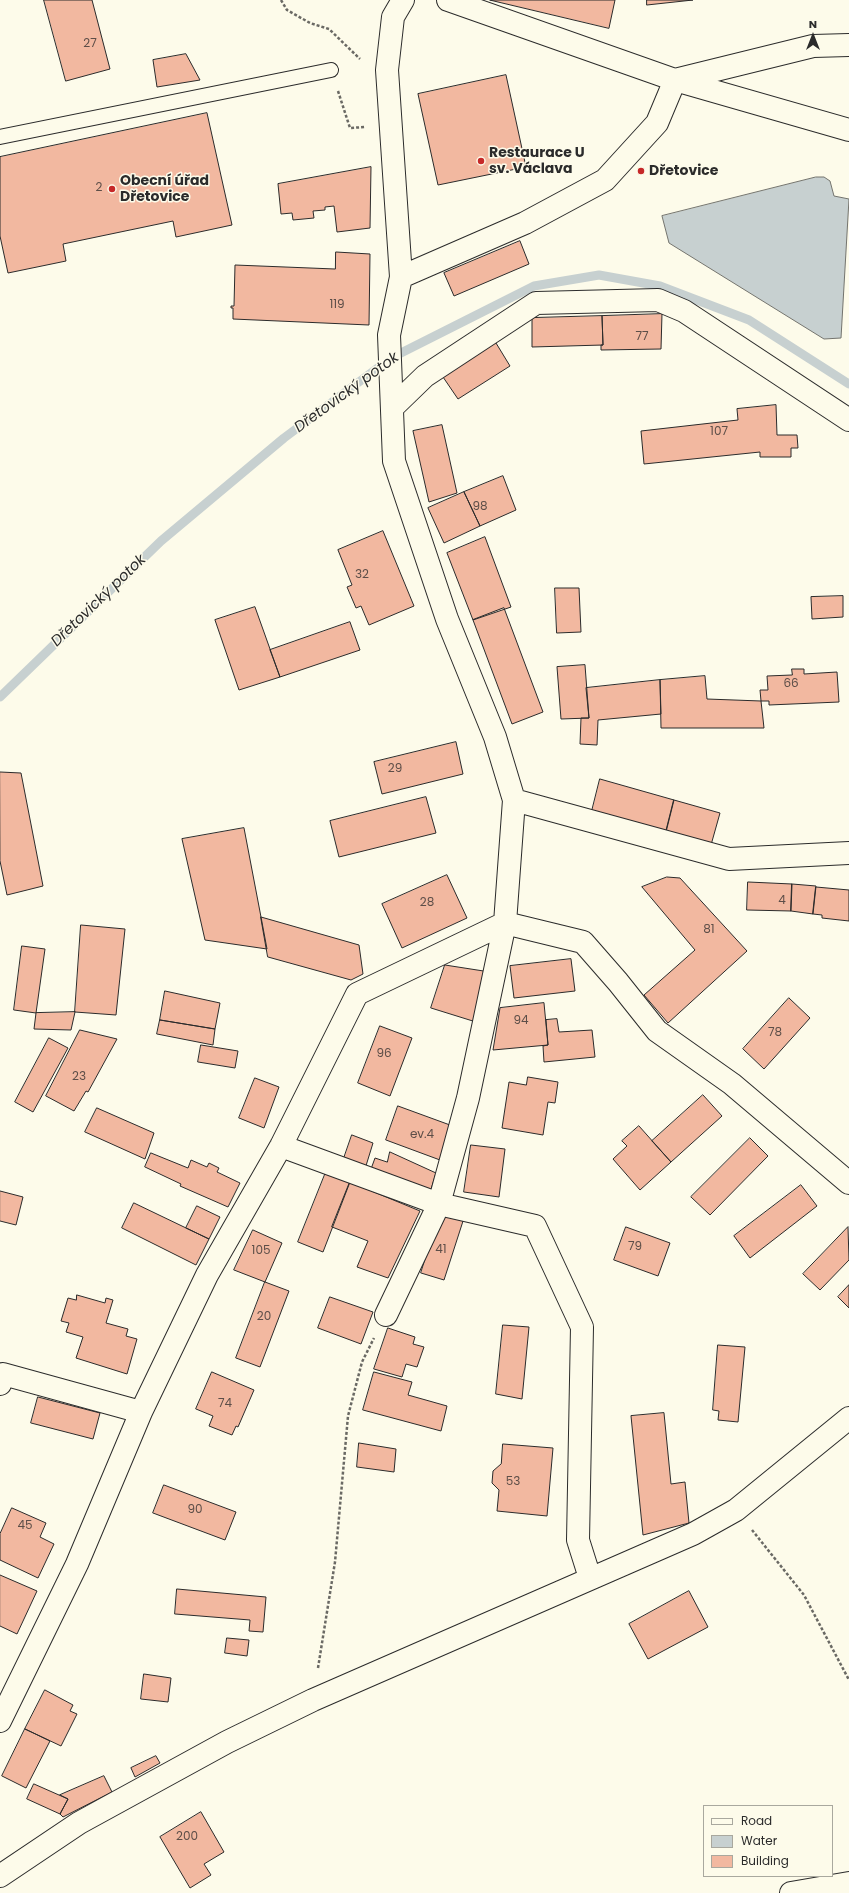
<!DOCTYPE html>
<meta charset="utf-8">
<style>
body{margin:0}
#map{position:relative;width:849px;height:1893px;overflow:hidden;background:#fdfbea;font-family:Poppins,sans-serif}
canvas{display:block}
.legend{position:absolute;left:703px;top:1805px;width:130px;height:72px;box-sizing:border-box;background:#fdfbea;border:1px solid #a9a89e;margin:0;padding:5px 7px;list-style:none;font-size:12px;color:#2b2b2b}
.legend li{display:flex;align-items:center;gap:8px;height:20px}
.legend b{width:20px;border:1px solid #a9a89e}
.north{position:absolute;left:793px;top:16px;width:40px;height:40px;-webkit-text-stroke:3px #fdfbea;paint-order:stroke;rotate:0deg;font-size:11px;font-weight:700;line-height:16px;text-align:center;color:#2b2b2b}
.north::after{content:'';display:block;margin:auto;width:14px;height:18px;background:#2b2b2b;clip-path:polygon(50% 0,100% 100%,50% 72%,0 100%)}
</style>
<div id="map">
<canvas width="849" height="1893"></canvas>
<ul class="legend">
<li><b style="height:5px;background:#fdfbea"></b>Road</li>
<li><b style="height:11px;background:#c7d0d0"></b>Water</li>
<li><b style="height:11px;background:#f2b8a0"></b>Building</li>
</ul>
<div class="north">N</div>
</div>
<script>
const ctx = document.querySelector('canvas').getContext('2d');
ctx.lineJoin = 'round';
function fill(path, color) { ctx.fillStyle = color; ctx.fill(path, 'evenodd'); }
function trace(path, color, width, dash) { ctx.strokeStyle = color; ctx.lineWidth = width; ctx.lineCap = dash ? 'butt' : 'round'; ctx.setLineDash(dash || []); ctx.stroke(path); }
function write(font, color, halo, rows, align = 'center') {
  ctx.font = font + ' Poppins,sans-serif'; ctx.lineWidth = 3; ctx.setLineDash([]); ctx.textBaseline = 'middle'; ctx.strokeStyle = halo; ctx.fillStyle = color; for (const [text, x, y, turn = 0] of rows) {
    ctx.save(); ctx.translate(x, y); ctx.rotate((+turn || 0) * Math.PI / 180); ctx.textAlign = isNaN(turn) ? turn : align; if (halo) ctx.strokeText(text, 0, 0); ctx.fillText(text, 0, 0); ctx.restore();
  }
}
const water = new Path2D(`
 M 816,177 L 824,177 L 830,181 L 834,196 L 849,199 L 841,338 L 824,339 L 669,243 L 662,216 Z`);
const stream = new Path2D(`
 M 0,697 L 161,541 L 284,438 L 391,358 L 534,286 L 599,275 L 660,286 L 749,320 L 849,384`);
const building = new Path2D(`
 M 44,0 L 92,0 L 110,69 L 66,81 Z
 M 490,0 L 615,0 L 609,28 Z
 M 647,0 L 693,0 L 647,5 Z
 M 186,54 L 200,80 L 157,87 L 153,60 Z
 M 506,75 L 526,167 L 438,185 L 418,94 Z
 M 207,113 L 232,225 L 176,237 L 173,221 L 63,244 L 66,261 L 8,273 L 0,236 L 0,157 Z
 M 371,167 L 370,228 L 337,232 L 334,206 L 325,207 L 325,210 L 313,211 L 314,218 L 293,220 L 292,213 L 281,214 L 278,184 Z
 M 520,241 L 529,264 L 454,296 L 444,273 Z
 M 336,252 L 370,254 L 369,325 L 233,319 L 233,308 L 231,308 L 231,306 L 234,306 L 235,265 L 335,269 Z
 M 662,314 L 661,349 L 601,350 L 601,345 L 603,345 L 602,316 Z
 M 602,316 L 603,345 L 532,347 L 532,318 Z
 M 496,343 L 510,366 L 458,399 L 443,377 Z
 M 776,405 L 777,435 L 797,435 L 798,448 L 791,448 L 791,457 L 760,457 L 760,452 L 644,464 L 641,431 L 738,420 L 737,409 Z
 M 442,425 L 457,493 L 429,502 L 413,431 Z
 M 503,476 L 516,510 L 480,526 L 464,492 Z
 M 464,492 L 480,526 L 444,543 L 428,508 Z
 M 383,531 L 414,606 L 369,625 L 361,606 L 356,608 L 347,587 L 352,585 L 338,550 Z
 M 485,537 L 511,607 L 473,620 L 447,553 Z
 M 555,588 L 579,588 L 581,632 L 557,633 Z
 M 843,596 L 843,617 L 812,619 L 811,597 Z
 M 255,607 L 280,677 L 239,690 L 215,620 Z
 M 504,608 L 543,712 L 512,724 L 473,620 Z
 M 350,622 L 360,650 L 280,677 L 270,650 Z
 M 585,665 L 589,718 L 561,719 L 557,667 Z
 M 792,669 L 804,669 L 804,674 L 837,672 L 839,702 L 769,705 L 769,701 L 761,701 L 760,690 L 768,690 L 767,676 L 792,675 Z
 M 705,676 L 707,699 L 761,701 L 764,728 L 661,728 L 660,680 Z
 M 660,680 L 661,714 L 598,720 L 597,745 L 580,744 L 581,718 L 589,718 L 586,688 Z
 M 456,742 L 463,774 L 382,794 L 374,762 Z
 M 0,772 L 21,773 L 43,886 L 7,895 L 0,861 Z
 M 600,779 L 674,800 L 666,832 L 592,811 Z
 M 426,797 L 436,833 L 339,857 L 330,821 Z
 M 674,800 L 720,813 L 711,845 L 666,832 Z
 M 244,828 L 261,917 L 267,949 L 205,940 L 182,839 Z
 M 447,875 L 467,918 L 402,948 L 382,904 Z
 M 667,877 L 680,878 L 747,951 L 668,1023 L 644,995 L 695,950 L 642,887 Z
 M 748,882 L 792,884 L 791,911 L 747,910 Z
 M 792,884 L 816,886 L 813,914 L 791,911 Z
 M 816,887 L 849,890 L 849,921 L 822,918 L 822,915 L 813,914 Z
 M 261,917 L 359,945 L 363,974 L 351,980 L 268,957 Z
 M 81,925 L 125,929 L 116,1015 L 75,1012 Z
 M 22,946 L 45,949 L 36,1013 L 14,1010 Z
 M 571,959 L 575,991 L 514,998 L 510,966 Z
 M 445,965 L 490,972 L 476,1022 L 431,1008 Z
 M 165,991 L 220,1003 L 215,1029 L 160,1020 Z
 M 789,998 L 810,1018 L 764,1069 L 743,1049 Z
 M 544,1003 L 548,1045 L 493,1050 L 500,1008 Z
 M 75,1012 L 71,1030 L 34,1029 L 36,1013 Z
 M 557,1019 L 559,1032 L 592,1030 L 595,1057 L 544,1062 L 543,1046 L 548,1045 L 546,1020 Z
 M 160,1020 L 215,1029 L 213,1045 L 157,1034 Z
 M 380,1026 L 412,1038 L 390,1096 L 358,1083 Z
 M 80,1030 L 117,1039 L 88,1092 L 86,1091 L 74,1111 L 46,1096 Z
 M 49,1038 L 68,1048 L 33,1112 L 15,1102 Z
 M 201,1045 L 238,1051 L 235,1068 L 198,1062 Z
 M 528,1077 L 558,1082 L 555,1103 L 548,1102 L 543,1135 L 502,1128 L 509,1082 L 526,1085 Z
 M 255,1078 L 279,1087 L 264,1128 L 239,1118 Z
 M 703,1095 L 722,1116 L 671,1162 L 652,1141 Z
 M 398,1106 L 450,1125 L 440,1160 L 386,1140 Z
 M 97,1108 L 154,1133 L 145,1159 L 85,1132 Z
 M 639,1126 L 671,1162 L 640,1190 L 613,1159 L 627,1146 L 622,1141 Z
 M 352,1135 L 373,1143 L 365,1169 L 343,1161 Z
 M 750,1138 L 768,1156 L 710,1215 L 691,1197 Z
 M 471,1145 L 505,1149 L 499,1197 L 464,1192 Z
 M 390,1152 L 436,1173 L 429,1196 L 371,1169 L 375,1158 L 387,1162 Z
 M 151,1153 L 188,1168 L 191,1160 L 207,1167 L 209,1163 L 219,1168 L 217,1172 L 240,1183 L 228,1207 L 180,1186 L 181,1184 L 145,1167 Z
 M 326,1172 L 350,1182 L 323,1252 L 298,1242 Z
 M 350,1182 L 420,1211 L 388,1278 L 357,1267 L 368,1241 L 332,1227 Z
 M 801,1185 L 817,1206 L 750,1258 L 734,1236 Z
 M 0,1191 L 23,1197 L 16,1225 L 0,1221 Z
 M 134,1203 L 209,1239 L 196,1265 L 122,1228 Z
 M 197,1206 L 220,1217 L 209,1239 L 186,1228 Z
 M 441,1211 L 464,1218 L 444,1280 L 421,1273 Z
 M 626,1227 L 670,1243 L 658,1276 L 614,1260 Z
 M 848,1227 L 849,1260 L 820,1290 L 803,1274 Z
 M 253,1230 L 282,1243 L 265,1282 L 234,1270 Z
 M 265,1282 L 289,1291 L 260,1367 L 236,1358 Z
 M 849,1285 L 849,1308 L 838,1297 Z
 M 77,1295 L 105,1303 L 106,1298 L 113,1300 L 106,1323 L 128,1329 L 126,1336 L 137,1339 L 127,1374 L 76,1358 L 83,1337 L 66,1332 L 69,1323 L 61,1321 L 68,1298 L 76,1300 Z
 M 330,1297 L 373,1312 L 361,1344 L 318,1328 Z
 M 503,1325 L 529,1327 L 522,1399 L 496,1394 Z
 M 388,1328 L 415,1337 L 413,1344 L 424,1347 L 417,1367 L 406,1364 L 402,1377 L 374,1369 Z
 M 718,1345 L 745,1347 L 738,1422 L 718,1420 L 719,1411 L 713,1410 Z
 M 212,1372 L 254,1390 L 238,1427 L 236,1426 L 232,1435 L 209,1426 L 213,1416 L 196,1409 Z
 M 374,1372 L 412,1382 L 408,1395 L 447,1406 L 441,1431 L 363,1410 Z
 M 38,1397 L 100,1413 L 93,1439 L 31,1423 Z
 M 664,1413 L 671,1484 L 685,1482 L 689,1523 L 643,1535 L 631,1416 Z
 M 359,1443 L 396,1449 L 394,1472 L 357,1467 Z
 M 503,1444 L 553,1448 L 547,1516 L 497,1511 L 499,1490 L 492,1483 L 493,1471 L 501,1464 Z
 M 164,1485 L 236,1512 L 225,1540 L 153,1513 Z
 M 12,1508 L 46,1523 L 40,1537 L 54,1544 L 38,1578 L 0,1560 L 0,1534 Z
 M 0,1575 L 37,1591 L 17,1634 L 0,1626 Z
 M 177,1589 L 266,1597 L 263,1632 L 249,1631 L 250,1620 L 175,1614 Z
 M 689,1591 L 708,1627 L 648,1659 L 629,1624 Z
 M 227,1638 L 249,1640 L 247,1656 L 225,1653 Z
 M 144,1674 L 171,1678 L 168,1702 L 141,1699 Z
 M 45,1690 L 73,1705 L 70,1711 L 77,1714 L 61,1746 L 25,1729 Z
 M 25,1729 L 50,1741 L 26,1788 L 2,1776 Z
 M 156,1756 L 160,1763 L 135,1777 L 131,1768 Z
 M 104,1776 L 112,1792 L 63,1817 L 60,1814 L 68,1799 L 60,1795 Z
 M 34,1784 L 68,1799 L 60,1814 L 27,1799 Z
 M 201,1812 L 224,1852 L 204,1864 L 211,1875 L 190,1888 L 160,1837 Z`);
const path = new Path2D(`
 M 281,0 L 287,10 L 310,23 L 329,29 L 360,59
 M 338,91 L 350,128 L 365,127
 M 752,1530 L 804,1595 L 849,1680
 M 318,1668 L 335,1562 L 348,1416 L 362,1362 L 374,1338`);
const service = new Path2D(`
 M 0,137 L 331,70`);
const minor = new Path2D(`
 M 403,0 L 393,17 L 387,70 L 401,277 L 389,335 L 394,461 L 447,619 L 495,737 L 514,800 L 505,923 L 583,942 L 618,982 L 657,1031 L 732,1084 L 849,1183
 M 448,0 L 675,80 L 813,46 L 849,45
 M 401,277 L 525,223 L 605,180 L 657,123 L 675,80 L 849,130
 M 393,407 L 425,376 L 536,303 L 658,300 L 684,311 L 849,420
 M 514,800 L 729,859 L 849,853
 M 281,1146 L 439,1204 L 535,1226 L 582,1327 L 578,1540 L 590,1578
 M 386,1315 L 439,1204 L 468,1098 L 505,923
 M 0,1384 L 3,1374 L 141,1412
 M 0,1721 L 77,1564 L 141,1412 L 207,1275 L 281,1146 L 357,994 L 505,923
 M 0,1876 L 79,1823 L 227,1742 L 313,1700 L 693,1534 L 736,1510 L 849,1418
 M 791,1893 L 849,1883`);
const markers = [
 [481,161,4,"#c62828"],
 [641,171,4,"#c62828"],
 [112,189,4,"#c62828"]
];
const numberNames = [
 ["27",90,44],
 ["2",99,188],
 ["119",337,305],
 ["77",642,337],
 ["107",719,432],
 ["98",480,507],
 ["32",362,575],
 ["66",791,684],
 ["29",395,769],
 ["4",782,901],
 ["28",427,903],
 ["81",709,930],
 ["94",521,1021],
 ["78",775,1033],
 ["96",384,1054],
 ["23",79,1077],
 ["ev.4",422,1135],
 ["79",635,1247],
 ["41",441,1250],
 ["105",261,1251],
 ["20",264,1317],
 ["74",225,1404],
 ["53",513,1482],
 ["90",195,1510],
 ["45",25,1526],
 ["200",187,1837]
];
const poiNames = [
 ["Restaurace U",489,153],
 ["sv. Václava",489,169],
 ["Dřetovice",649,171],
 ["Obecní úřad",120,181],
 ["Dřetovice",120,197]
];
const waterNames = [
 ["Dřetovický potok",347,393,-36],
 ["Dřetovický potok",99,601,-44]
];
fill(water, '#c7d0d0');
trace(water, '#74746e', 1);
trace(stream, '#c7d0d0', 9);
fill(building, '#f2b8a0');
trace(building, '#2b2b2b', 1);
trace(service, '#2b2b2b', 16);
trace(minor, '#2b2b2b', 24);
trace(path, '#6a6964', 2.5, [3, 2]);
trace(service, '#fdfbea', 14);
trace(minor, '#fdfbea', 22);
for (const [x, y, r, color] of markers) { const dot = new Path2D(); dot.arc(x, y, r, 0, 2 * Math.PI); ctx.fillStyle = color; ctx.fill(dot); trace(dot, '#fdfbea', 1.5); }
write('12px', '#5d4e48', null, numberNames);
write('bold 14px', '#2b2b2b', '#fdfbea', poiNames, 'left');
write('italic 15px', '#2b2b2b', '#fdfbea', waterNames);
</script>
